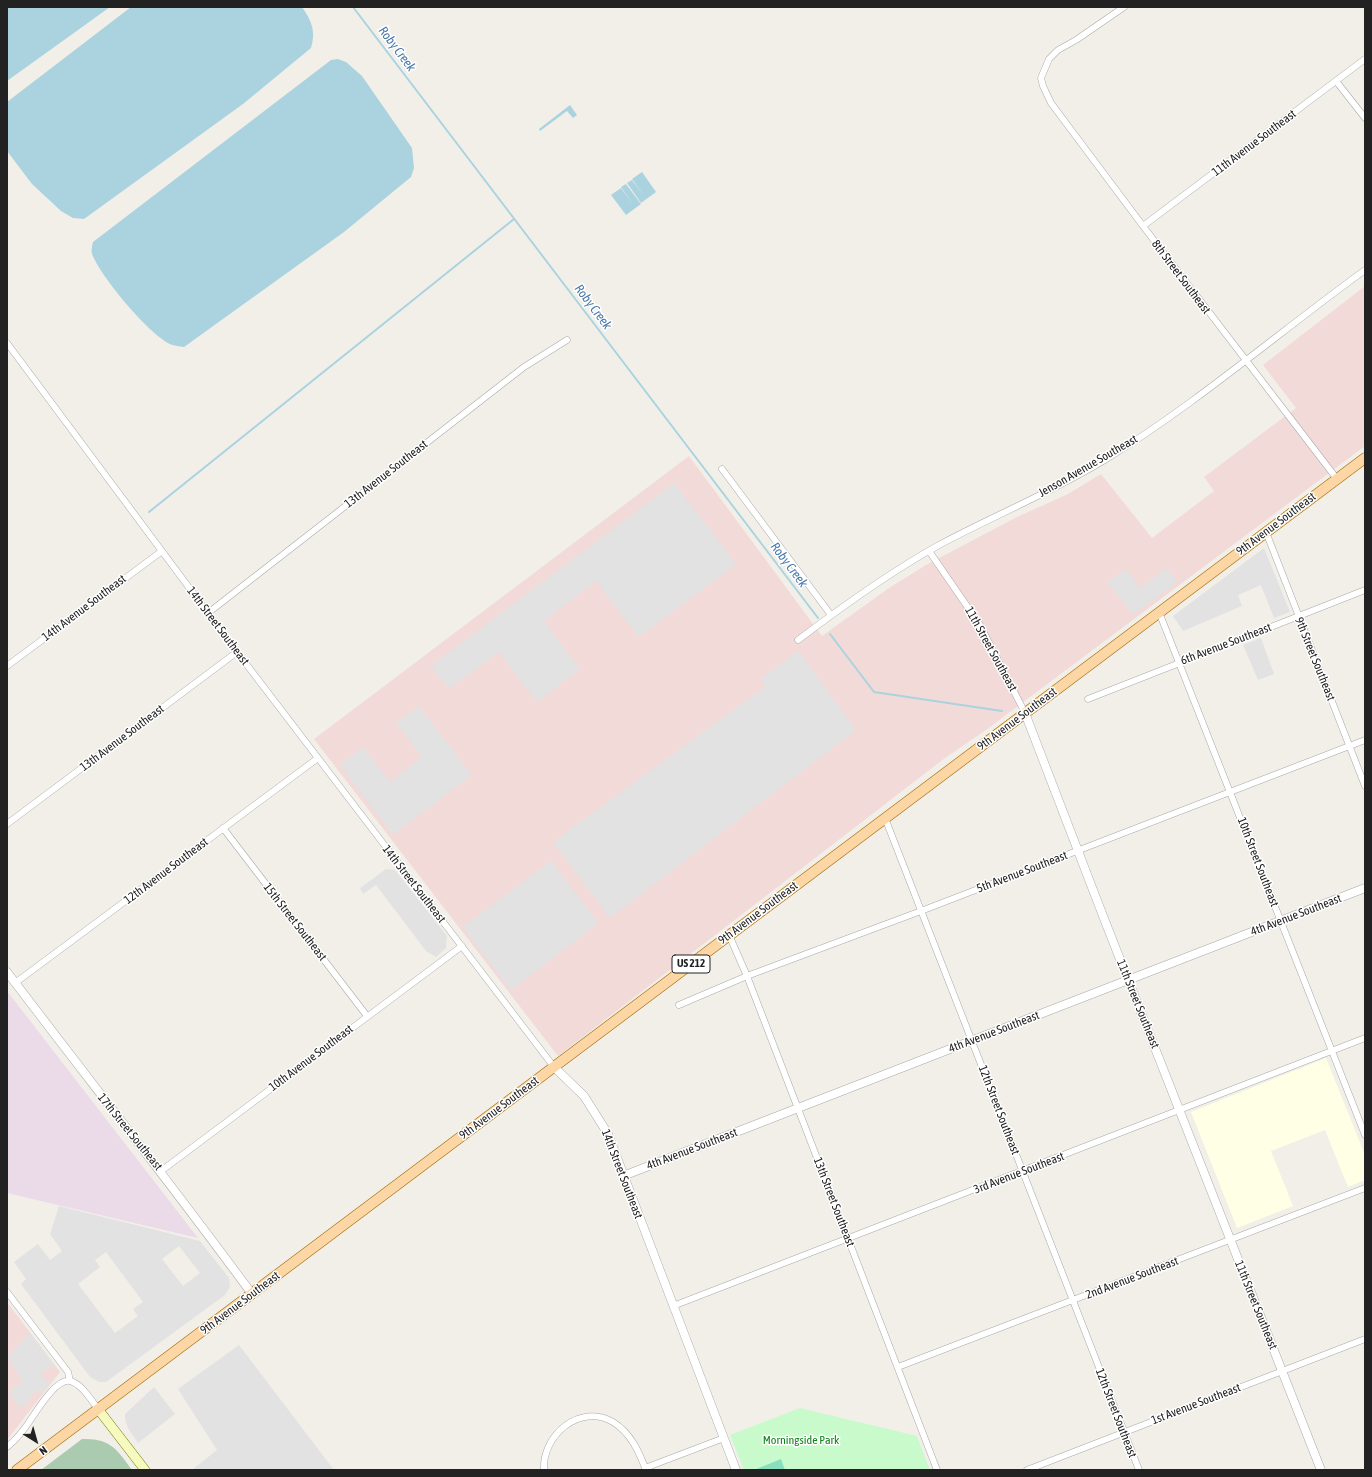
<!DOCTYPE html>
<style>
body{margin:0}
#map{position:relative;width:1372px;height:1477px;overflow:hidden;background:#f2efe9;font-family:"Asap Condensed",sans-serif}
canvas{display:block}
.frame{position:absolute;inset:0;border:8px solid #222;pointer-events:none}
.north{position:absolute;left:16px;top:1421px;width:40px;height:40px;-webkit-text-stroke:3px #fff;paint-order:stroke;rotate:143deg;font-size:11px;font-weight:700;line-height:16px;text-align:center;color:#222}
.north::after{content:'';display:block;margin:auto;width:14px;height:18px;background:#222;clip-path:polygon(50% 0,100% 100%,50% 72%,0 100%)}
</style>
<div id="map">
<canvas width="1372" height="1477"></canvas>
<div class="frame"></div>
<div class="north">N</div>
</div>
<script>
const ctx = document.querySelector('canvas').getContext('2d');
ctx.lineJoin = 'round';
function fill(path, color) { ctx.fillStyle = color; ctx.fill(path, 'evenodd'); }
function trace(path, color, width, dash) { ctx.strokeStyle = color; ctx.lineWidth = width; ctx.lineCap = dash ? 'butt' : 'round'; ctx.setLineDash(dash || []); ctx.stroke(path); }
function write(font, color, halo, rows, align = 'center') {
  ctx.font = font + ' "Asap Condensed",sans-serif'; ctx.lineWidth = 3; ctx.setLineDash([]); ctx.textBaseline = 'middle'; ctx.strokeStyle = halo; ctx.fillStyle = color; for (const [text, x, y, turn = 0] of rows) {
    ctx.save(); ctx.translate(x, y); ctx.rotate((+turn || 0) * Math.PI / 180); ctx.textAlign = isNaN(turn) ? turn : align; if (halo) ctx.strokeText(text, 0, 0); ctx.fillText(text, 0, 0); ctx.restore();
  }
}
const commercial = new Path2D(`
 M 1365,286 L 1365,446 L 986,730 L 945,758 L 558,1056 L 314,739 L 689,456 L 822,636 L 889,588 L 926,565 L 1015,518 L 1068,494 L 1101,474 L 1152,538 L 1214,491 L 1204,477 L 1296,408 L 1263,365 Z
 M 7,1302 L 60,1372 L 7,1440 Z`);
const industrial = new Path2D(`
 M 7,991 L 198,1238 L 7,1193 Z`);
const education = new Path2D(`
 M 1326,1058 L 1365,1155 L 1365,1180 L 1348,1187 L 1325,1130 L 1271,1151 L 1293,1206 L 1237,1228 L 1191,1112 Z`);
const cemetery = new Path2D(`
 M 82,1439 C 110,1438 117,1449 132,1470 L 41,1470 Z`);
const park = new Path2D(`
 M 800,1408 L 917,1436 L 930,1470 L 744,1470 L 730,1435 Z`);
const pitch = new Path2D(`
 M 781,1459 L 785,1470 L 754,1470 Z`);
const parking = new Path2D(`
 M 674,483 L 736,564 L 639,637 L 596,581 L 544,621 L 580,669 L 537,702 L 499,652 L 449,689 L 431,666 Z
 M 1264,548 L 1290,612 L 1274,618 L 1261,585 L 1238,595 L 1242,606 L 1183,631 L 1173,616 Z
 M 1167,568 L 1177,582 L 1133,615 L 1108,582 L 1126,569 L 1140,588 Z
 M 1261,638 L 1274,674 L 1258,680 L 1243,645 Z
 M 798,651 L 856,730 L 610,918 L 553,842 L 766,686 L 761,679 Z
 M 419,706 L 472,775 L 393,835 L 340,765 L 363,747 L 390,782 L 422,757 L 396,723 Z
 M 551,861 L 598,923 L 511,990 L 463,927 Z
 M 386,869 L 395,870 L 447,936 L 446,948 L 436,957 L 426,951 L 376,885 L 363,894 L 360,888 Z
 M 59,1206 L 200,1241 L 229,1278 L 230,1287 L 225,1295 L 106,1382 L 99,1382 L 90,1377 L 21,1284 L 26,1279 L 14,1262 L 38,1244 L 50,1260 L 62,1251 L 50,1234 ZM 179,1246 L 200,1273 L 183,1286 L 162,1259 ZM 106,1252 L 143,1302 L 133,1309 L 138,1316 L 115,1333 L 78,1284 L 100,1267 L 95,1260 Z
 M 30,1333 L 54,1364 L 40,1374 L 45,1381 L 50,1383 L 41,1395 L 37,1390 L 35,1391 L 26,1404 L 20,1407 L 9,1392 L 23,1381 L 7,1357 Z
 M 239,1345 L 334,1470 L 192,1470 L 217,1450 L 178,1389 Z
 M 154,1387 L 175,1414 L 138,1443 L 128,1428 L 125,1419 L 125,1414 Z`);
const water = new Path2D(`
 M 7,7 L 110,7 L 7,81 Z
 M 131,7 L 302,7 C 312,21 316,32 311,48 L 243,104 L 84,219 L 73,218 L 61,211 L 32,184 L 7,151 L 7,102 Z
 M 338,59 L 346,62 L 362,76 L 412,148 L 414,168 L 411,177 L 344,232 L 184,347 C 176,346 169,345 162,339 C 142,325 101,277 92,254 C 91,250 92,246 93,242 L 331,60 Z
 M 570,105 L 577,115 L 573,118 L 567,111 L 540,131 L 539,129 Z
 M 642,172 L 656,192 L 641,203 L 627,183 L 632,180 L 644,196 L 632,179 Z
 M 626,184 L 641,204 L 626,215 L 611,195 L 621,188 L 633,204 L 621,187 Z`);
const stream = new Path2D(`
 M 353,7 L 818,618
 M 149,512 L 514,219
 M 830,634 L 874,692 L 1002,711`);
const minor = new Path2D(`
 M 1124,7 L 1076,40 L 1058,50 L 1049,59 L 1041,78 L 1043,86 L 1051,103 L 1143,226 L 1337,479
 M 1336,81 L 1365,118
 M 1143,226 L 1365,59
 M 7,343 L 237,652 L 554,1067
 M 722,469 L 831,615
 M 1266,532 L 1365,786
 M 929,551 L 980,625 L 1025,713
 M 1159,612 L 1365,1135
 M 208,613 L 524,367 L 567,340
 M 798,640 C 843,606 890,572 939,545 C 993,516 1050,493 1103,461 C 1195,405 1278,333 1365,270
 M 7,666 L 162,551
 M 1088,699 L 1365,590
 M 885,818 L 1139,1470
 M 7,824 L 237,652
 M 223,828 L 367,1016
 M 729,935 L 747,976 L 937,1470
 M 15,983 L 318,758
 M 679,1005 L 747,976 L 921,911 L 1365,740
 M 161,1171 L 462,946
 M 7,1292 L 68,1372 L 70,1381
 M 673,1306 L 1365,1038
 M 898,1367 L 1365,1188
 M 7,1447 C 13,1442 19,1436 24,1429 C 33,1418 54,1378 70,1381 C 82,1384 91,1400 98,1409
 M 645,1468 L 724,1438
 M 544,1470 C 542,1435 580,1403 613,1422 C 631,1433 639,1452 646,1470
 M 1027,1470 L 1365,1339`);
const tertiary = new Path2D(`
 M 1025,713 L 1103,916 L 1321,1470
 M 7,972 C 89,1080 172,1185 252,1294
 M 554,1067 L 584,1096 L 608,1134 L 736,1470
 M 623,1176 L 1365,888`);
const secondary = new Path2D(`
 M 98,1409 L 145,1470`);
const primary = new Path2D(`
 M 17,1470 L 1365,458`);
const shields = [
 [691,964,38]
];
const shieldNames = [
 ["US 212",691,964]
];
const streetNames = [
 ["11th Avenue Southeast",1254,143,-37],
 ["8th Street Southeast",1181,277,53],
 ["Jenson Avenue Southeast",1088,466,-30],
 ["13th Avenue Southeast",386,474,-38],
 ["9th Avenue Southeast",1276,524,-37],
 ["14th Avenue Southeast",84,608,-37],
 ["14th Street Southeast",218,626,53],
 ["6th Avenue Southeast",1226,644,-21],
 ["11th Street Southeast",991,649,61],
 ["9th Street Southeast",1315,659,68],
 ["9th Avenue Southeast",1017,719,-37],
 ["13th Avenue Southeast",122,738,-37],
 ["10th Street Southeast",1258,862,69],
 ["12th Avenue Southeast",166,871,-37],
 ["5th Avenue Southeast",1022,872,-21],
 ["14th Street Southeast",414,884,52],
 ["9th Avenue Southeast",758,913,-37],
 ["4th Avenue Southeast",1296,915,-21],
 ["15th Street Southeast",295,922,52],
 ["11th Street Southeast",1138,1004,68],
 ["4th Avenue Southeast",994,1032,-21],
 ["10th Avenue Southeast",311,1058,-37],
 ["9th Avenue Southeast",499,1108,-37],
 ["12th Street Southeast",999,1110,69],
 ["17th Street Southeast",130,1132,51],
 ["4th Avenue Southeast",692,1149,-21],
 ["3rd Avenue Southeast",1019,1173,-21],
 ["14th Street Southeast",622,1174,69],
 ["13th Street Southeast",834,1202,69],
 ["2nd Avenue Southeast",1132,1278,-21],
 ["9th Avenue Southeast",240,1303,-37],
 ["11th Street Southeast",1256,1305,68],
 ["1st Avenue Southeast",1196,1404,-21],
 ["12th Street Southeast",1116,1413,69]
];
const parkNames = [
 ["Morningside Park",801,1440]
];
const waterNames = [
 ["Roby Creek",397,49,53],
 ["Roby Creek",593,307,53],
 ["Roby Creek",789,565,53]
];
fill(commercial, '#f2dad9');
fill(industrial, '#ebdbe8');
fill(education, '#ffffe5');
fill(cemetery, '#aacbaf');
fill(park, '#c8facc');
fill(pitch, '#88e0be');
fill(parking, '#e2e2e2');
fill(water, '#aad3df');
trace(stream, '#aad3df', 2);
trace(minor, '#a9a9a9', 7);
trace(tertiary, '#a9a9a9', 9);
trace(secondary, '#707d05', 10);
trace(primary, '#a06b00', 11);
trace(minor, '#fff', 6);
trace(tertiary, '#fff', 8);
trace(secondary, '#f7fabf', 9);
trace(primary, '#fcd6a4', 10);
for (const [x, y, w] of shields) { const box = new Path2D(); box.roundRect(x - w / 2, y - 9, w, 18, 3); ctx.fillStyle = '#fff'; ctx.fill(box); trace(box, '#222', 1); }
write('bold 11px', '#222', null, shieldNames);
write('12px', '#222', '#fff', streetNames);
write('12px', '#0c8416', '#fff', parkNames);
write('italic 13px', '#4a7aab', '#fff', waterNames);
</script>
